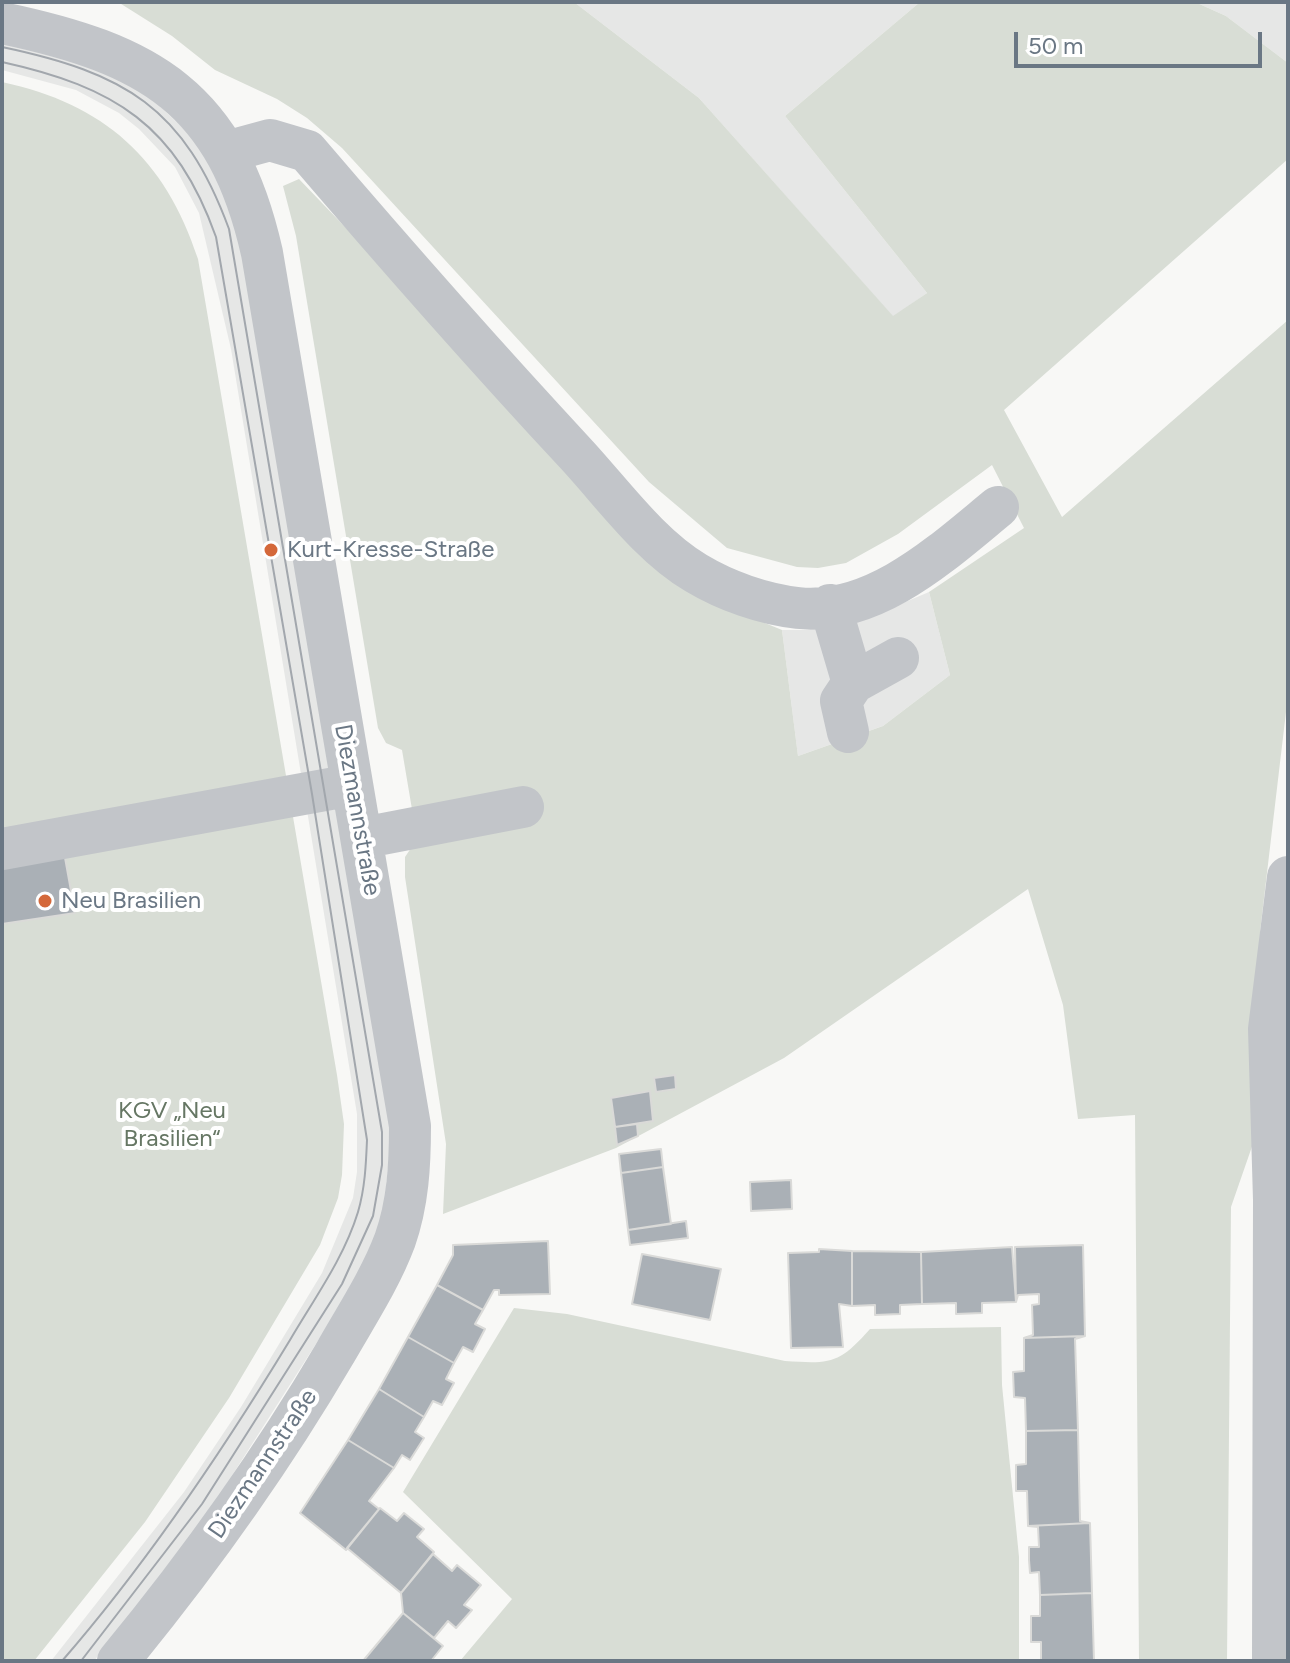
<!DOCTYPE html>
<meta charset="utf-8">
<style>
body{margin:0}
#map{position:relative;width:1290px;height:1663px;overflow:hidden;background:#f8f8f6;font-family:Figtree,sans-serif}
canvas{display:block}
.frame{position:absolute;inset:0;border:4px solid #6a7784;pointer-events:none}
.scale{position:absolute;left:1014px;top:32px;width:248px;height:36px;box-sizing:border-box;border:4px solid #6a7784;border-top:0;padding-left:10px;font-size:24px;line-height:28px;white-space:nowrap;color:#6a7784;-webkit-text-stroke:6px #fff;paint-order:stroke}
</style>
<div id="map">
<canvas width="1290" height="1663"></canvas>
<div class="frame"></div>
<div class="scale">50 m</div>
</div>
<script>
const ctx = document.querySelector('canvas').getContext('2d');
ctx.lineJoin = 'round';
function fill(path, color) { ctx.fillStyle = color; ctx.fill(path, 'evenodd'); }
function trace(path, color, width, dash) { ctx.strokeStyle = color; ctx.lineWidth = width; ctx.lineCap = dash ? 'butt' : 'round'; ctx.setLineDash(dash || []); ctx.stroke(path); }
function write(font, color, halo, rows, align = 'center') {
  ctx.font = font + ' Figtree,sans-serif'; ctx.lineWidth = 8; ctx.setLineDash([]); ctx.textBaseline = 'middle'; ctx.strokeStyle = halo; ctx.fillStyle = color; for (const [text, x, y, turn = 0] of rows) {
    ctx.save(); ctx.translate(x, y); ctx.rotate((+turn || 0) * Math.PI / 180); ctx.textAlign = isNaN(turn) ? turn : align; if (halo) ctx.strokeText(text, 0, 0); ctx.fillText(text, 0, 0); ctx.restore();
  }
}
const built = new Path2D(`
 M 574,2 L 920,2 L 785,116 L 927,293 L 893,317 L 699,98 Z
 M 1195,2 L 1288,2 L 1288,63 L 1226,16 Z
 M 2,38 L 133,81 L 200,144 L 238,223 L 392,1127 L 383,1218 L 351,1289 L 210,1510 L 94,1661 L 51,1661 L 184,1492 L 241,1407 L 322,1273 L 353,1198 L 357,1172 L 357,1114 L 231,349 L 199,213 L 175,167 L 139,129 L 119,113 L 76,90 L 2,70 Z
 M 929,592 L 950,675 L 883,726 L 798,756 L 782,630 L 839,630 Z`);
const green = new Path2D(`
 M 118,2 L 574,2 L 699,98 L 893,316 L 927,293 L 785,116 L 920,2 L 1195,2 L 1226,16 L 1288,63 L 1288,159 L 1004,410 L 1062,517 L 1288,320 L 1288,695 L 1260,932 L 1256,1135 L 1231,1207 L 1227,1661 L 1139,1661 L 1135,1115 L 1078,1119 L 1063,1005 L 1028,889 L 784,1058 L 616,1148 L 443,1214 L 446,1144 L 405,877 L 405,857 L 417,839 L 402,750 L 386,743 L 378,728 L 296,236 L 283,186 L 299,179 L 699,596 L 782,630 L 798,756 L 883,726 L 950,675 L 929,592 L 1024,528 L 992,465 L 898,534 L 846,563 L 818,568 L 797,567 L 727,548 L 649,482 L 342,148 L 307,118 L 277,99 L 215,70 L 172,36 Z
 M 2,82 C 104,104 165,158 198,259 L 337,1075 L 344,1124 L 342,1175 L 338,1198 L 320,1245 L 229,1398 L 145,1522 L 34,1661 L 2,1661 Z
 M 514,1308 L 567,1314 L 785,1361 C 831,1364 839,1364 870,1329 L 1001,1327 L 1002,1385 L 1019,1557 L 1019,1661 L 460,1661 L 512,1599 L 403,1492 Z`);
const building = new Path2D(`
 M 64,852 L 75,913 L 2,924 L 2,861 Z
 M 675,1075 L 676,1089 L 656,1092 L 654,1078 Z
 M 650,1091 L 653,1121 L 615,1127 L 611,1098 Z
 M 637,1124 L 638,1136 L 617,1145 L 615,1127 Z
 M 661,1149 L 663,1167 L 621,1173 L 619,1154 Z
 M 663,1167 L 671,1224 L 628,1230 L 621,1173 Z
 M 791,1180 L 792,1209 L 751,1211 L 750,1182 Z
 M 686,1221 L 688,1238 L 630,1245 L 628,1230 Z
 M 548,1241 L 550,1294 L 499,1295 L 499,1290 L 494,1290 L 483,1310 L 437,1285 L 453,1255 L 453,1245 Z
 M 1083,1245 L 1085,1336 L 1024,1338 L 1033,1335 L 1032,1305 L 1039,1304 L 1039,1294 L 1018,1295 L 1016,1302 L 1015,1247 Z
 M 1012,1247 L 1016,1302 L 982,1303 L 982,1313 L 956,1314 L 956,1303 L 922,1304 L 921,1252 Z
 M 819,1249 L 852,1251 L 852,1306 L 839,1304 L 843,1347 L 791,1348 L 788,1253 L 819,1252 Z
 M 852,1251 L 921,1252 L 922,1304 L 900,1305 L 900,1314 L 875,1315 L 875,1305 L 852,1306 Z
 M 642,1254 L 721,1269 L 710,1320 L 632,1304 Z
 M 437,1285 L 483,1310 L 475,1324 L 485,1329 L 473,1352 L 463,1347 L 454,1363 L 408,1337 Z
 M 1085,1336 L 1075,1339 L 1078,1430 L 1026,1431 L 1025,1398 L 1014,1397 L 1013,1372 L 1024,1371 L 1024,1338 Z
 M 408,1337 L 454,1363 L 446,1379 L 454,1383 L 442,1405 L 433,1401 L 424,1417 L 379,1389 Z
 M 379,1389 L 424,1417 L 415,1432 L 424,1438 L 410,1460 L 402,1455 L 394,1468 L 348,1440 Z
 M 1078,1430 L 1080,1521 L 1090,1523 L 1028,1526 L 1027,1491 L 1016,1491 L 1016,1465 L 1026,1464 L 1026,1431 Z
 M 348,1440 L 394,1468 L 369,1501 L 379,1509 L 346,1550 L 300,1513 Z
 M 380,1508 L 397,1521 L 404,1513 L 424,1529 L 417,1537 L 434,1552 L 401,1593 L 347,1548 Z
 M 1090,1523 L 1092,1593 L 1040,1595 L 1039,1572 L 1030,1573 L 1029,1560 L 1029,1547 L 1039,1547 L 1038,1527 L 1028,1526 Z
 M 433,1554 L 452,1571 L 457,1565 L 481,1585 L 464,1605 L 472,1610 L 456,1628 L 448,1621 L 434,1638 L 403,1613 L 401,1593 Z
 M 1092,1593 L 1094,1661 L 1041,1661 L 1041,1642 L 1031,1642 L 1031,1616 L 1040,1616 L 1040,1595 Z
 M 403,1613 L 443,1646 L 431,1661 L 363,1661 Z`);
const minor = new Path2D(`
 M 2,23 C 150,54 227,98 262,253 L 410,1126 C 410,1165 408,1203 395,1240 C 380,1280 356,1316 335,1353 C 271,1462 198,1564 118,1661
 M 226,152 L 270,140 L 307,151 C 395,254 484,355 576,454 C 613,494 649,545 696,573 C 726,591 763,604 798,608 C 875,616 943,552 998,507
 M 830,605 L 853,683 L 841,701 L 848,732
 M 853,683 L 898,658
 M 362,838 L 523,807
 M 2,849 L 352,785
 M 1273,1661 L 1274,1200 L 1269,1029 L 1288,877`);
const tram = new Path2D(`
 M 2,47 C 125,73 184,107 229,229 L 382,1132 L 382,1165 L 373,1216 L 342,1284 L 202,1504 L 81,1661
 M 2,62 C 115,87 176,125 216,237 L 312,794 L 367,1140 C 366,1164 365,1188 358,1212 C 344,1258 314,1299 290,1340 C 222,1452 148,1562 62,1661`);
const markers = [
 [271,550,8,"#d4683a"],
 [45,901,8,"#d4683a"]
];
const poiNames = [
 ["Kurt-Kresse-Straße",287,550],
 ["Neu Brasilien",61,901]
];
const streetNames = [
 ["Diezmannstraße",357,810,80],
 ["Diezmannstraße",263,1464,-56]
];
const parkNames = [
 ["KGV „Neu",172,1111],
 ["Brasilien“",172,1139]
];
fill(built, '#e6e7e6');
fill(green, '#d8ddd5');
fill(building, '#aab0b6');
trace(building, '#dadad8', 2);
trace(minor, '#c2c5c9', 42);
trace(tram, '#a2a7ad', 2);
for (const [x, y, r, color] of markers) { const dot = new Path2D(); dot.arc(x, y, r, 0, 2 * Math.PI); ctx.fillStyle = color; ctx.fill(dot); trace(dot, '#fff', 3); }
write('24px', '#6a7784', '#fff', poiNames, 'left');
write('24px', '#6a7784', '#fff', streetNames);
write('24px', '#667764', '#fff', parkNames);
</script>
